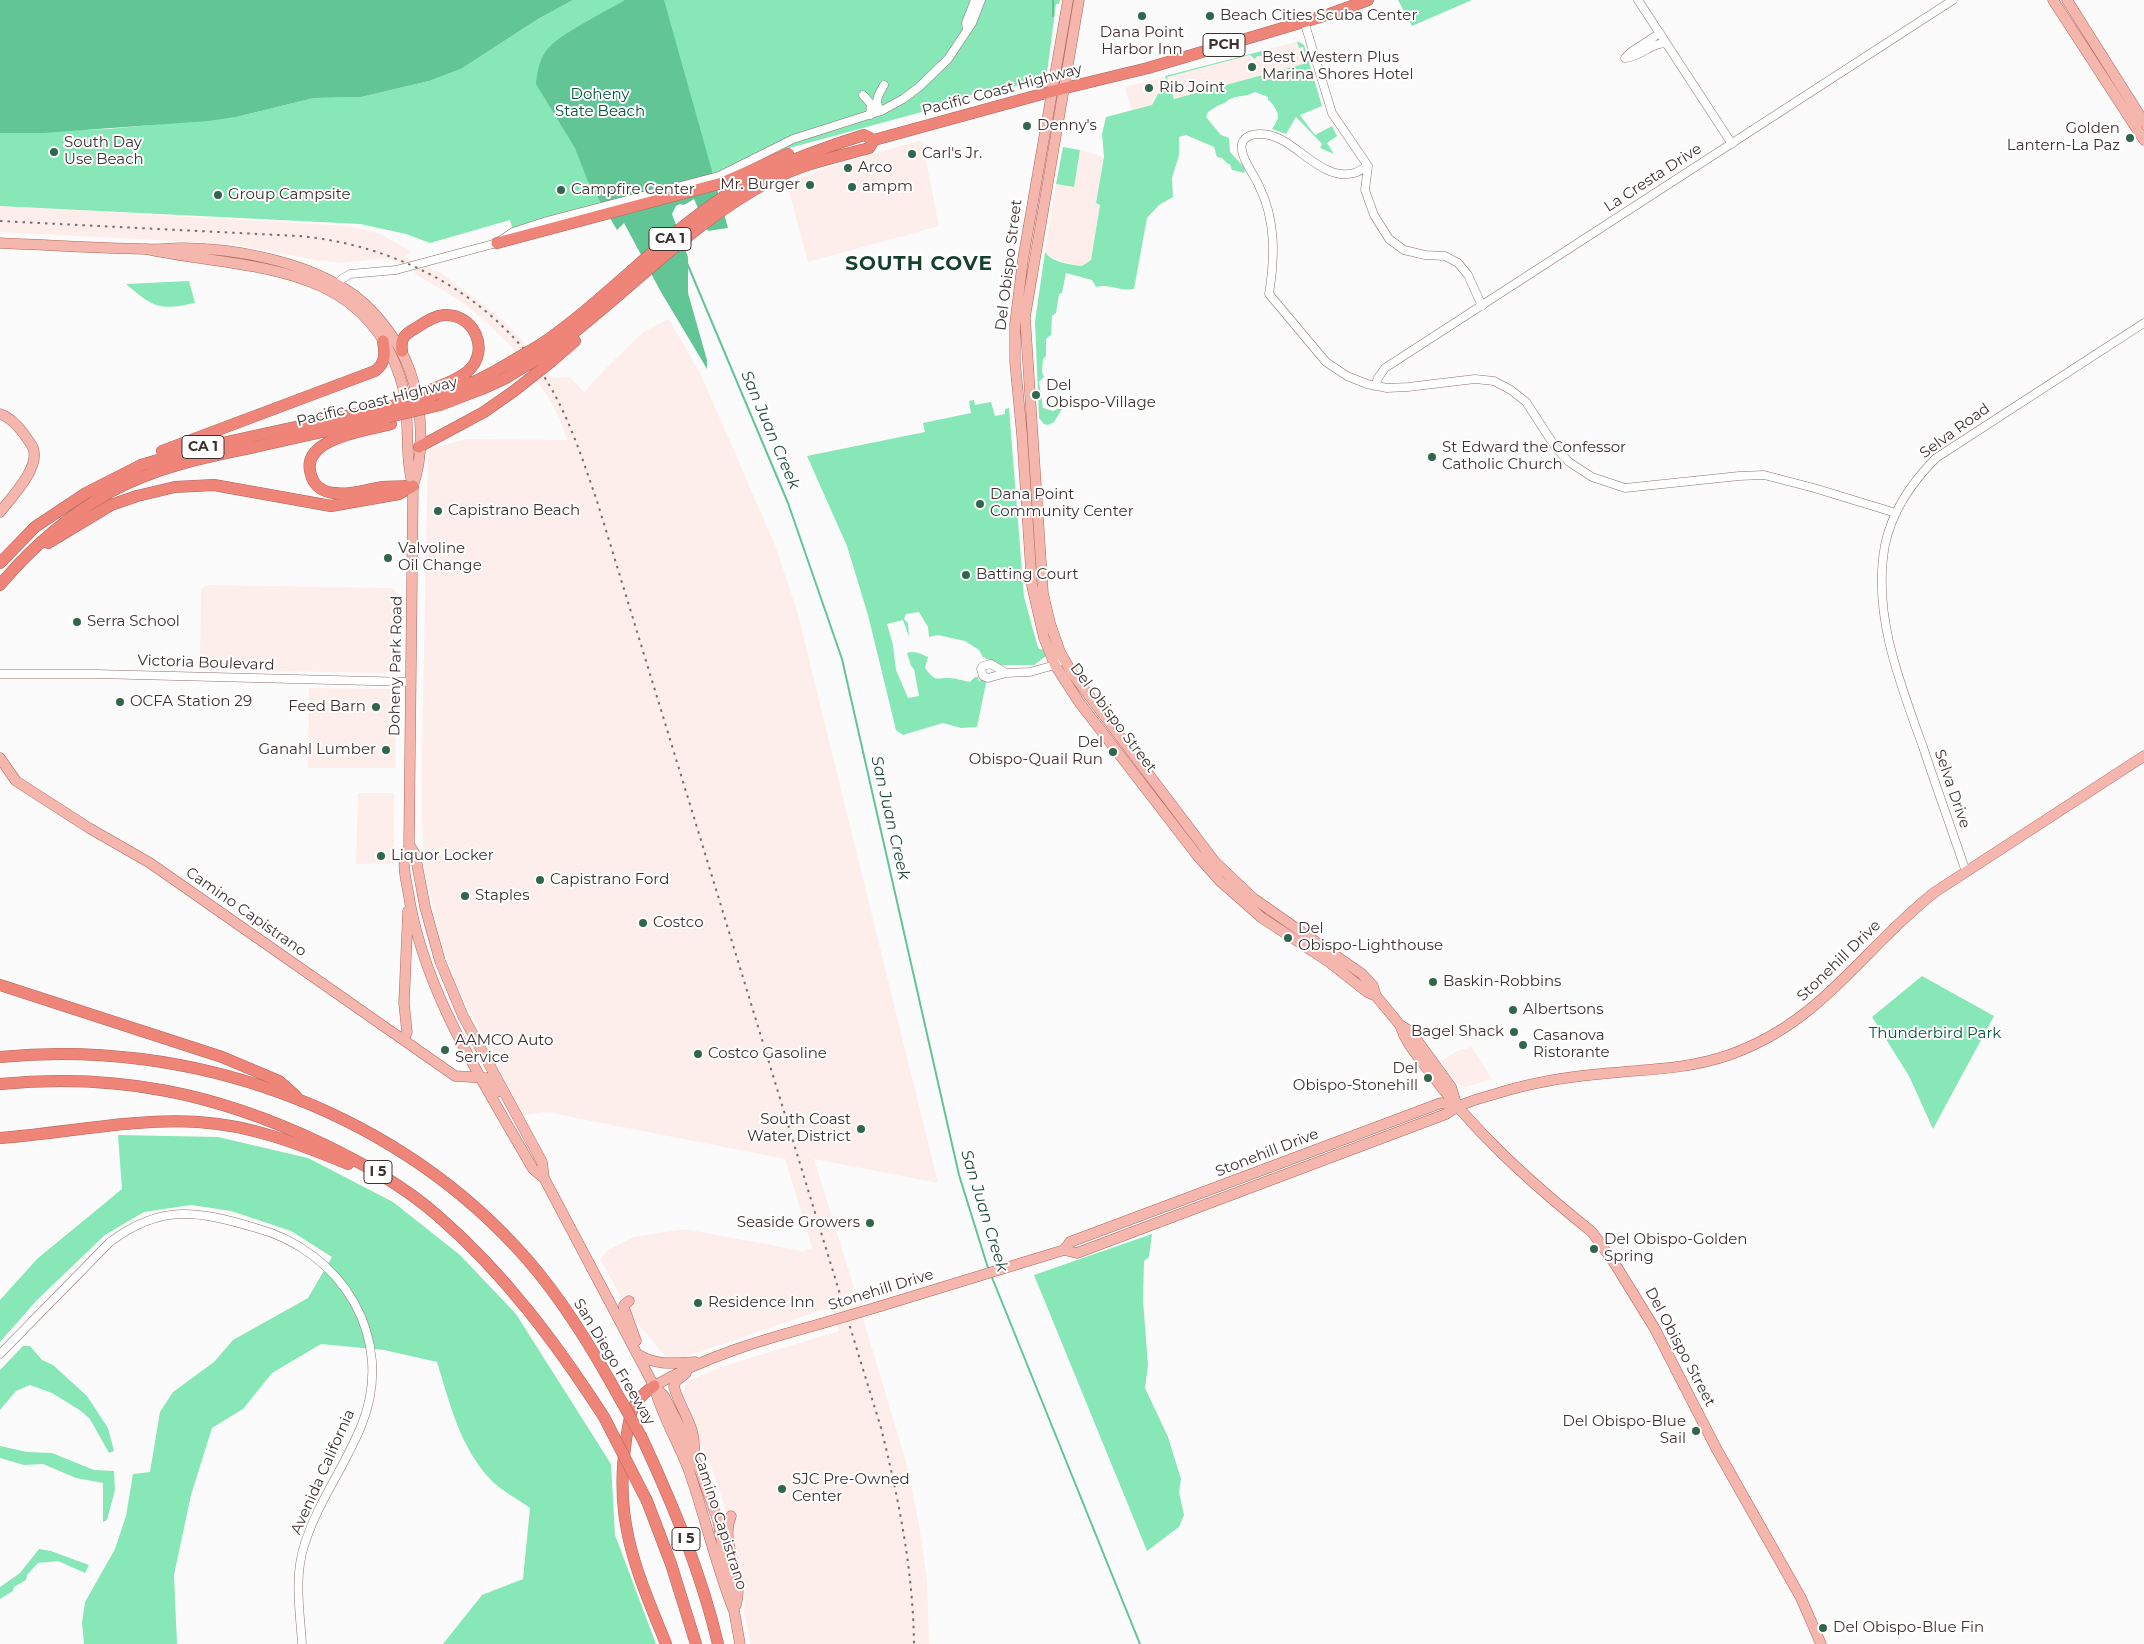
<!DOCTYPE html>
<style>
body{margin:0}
canvas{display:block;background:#fbfbfb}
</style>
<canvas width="2144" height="1644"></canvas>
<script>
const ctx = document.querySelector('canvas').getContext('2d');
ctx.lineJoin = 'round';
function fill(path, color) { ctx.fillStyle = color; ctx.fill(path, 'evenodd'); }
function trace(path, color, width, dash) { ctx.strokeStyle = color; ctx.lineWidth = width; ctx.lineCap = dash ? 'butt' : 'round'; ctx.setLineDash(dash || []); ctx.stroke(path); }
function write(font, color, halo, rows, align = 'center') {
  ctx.font = font + ' Montserrat,sans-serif'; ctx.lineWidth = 4; ctx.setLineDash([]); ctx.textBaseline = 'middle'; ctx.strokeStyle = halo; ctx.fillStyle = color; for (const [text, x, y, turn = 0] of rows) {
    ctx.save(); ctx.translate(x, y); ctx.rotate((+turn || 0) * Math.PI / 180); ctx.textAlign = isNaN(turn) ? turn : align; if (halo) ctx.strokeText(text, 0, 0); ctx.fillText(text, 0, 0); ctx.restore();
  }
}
const built = new Path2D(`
 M 1299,41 L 1304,45 L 1309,63 L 1174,99 L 1168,79 L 1163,80 L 1152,105 L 1132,111 L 1125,87 Z
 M 918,141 L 922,141 L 939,226 L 808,262 L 787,184 L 828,167 Z
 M 1080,150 L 1104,157 L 1096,203 L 1100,204 L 1091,260 L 1082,266 L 1072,265 L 1048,256 L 1045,252 L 1056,184 L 1074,187 Z
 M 0,206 L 349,226 L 379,233 L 412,252 L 404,257 L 441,273 L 498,316 L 524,342 L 552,378 L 570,377 L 584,392 L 609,365 L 643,332 L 669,319 L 701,375 L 775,545 L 797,611 L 938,1183 L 814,1159 L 850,1275 L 906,1462 L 919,1524 L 927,1580 L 929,1644 L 751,1644 L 744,1613 L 745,1597 L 731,1527 L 714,1474 L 697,1436 L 691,1409 L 683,1394 L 686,1382 L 724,1366 L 839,1331 L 831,1307 L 675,1360 L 666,1357 L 632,1317 L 600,1259 L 607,1251 L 633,1237 L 679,1230 L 690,1230 L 803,1251 L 812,1248 L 785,1159 L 546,1112 L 523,1115 L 459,990 L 443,948 L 425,872 L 422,828 L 422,744 L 428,451 L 432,448 L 467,439 L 567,440 L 560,419 L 547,395 L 510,345 L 483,319 L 459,300 L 415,274 L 416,270 L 387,258 L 341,263 L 315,260 L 232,244 L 0,232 Z
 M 206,585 L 393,588 L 397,593 L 394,668 L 390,673 L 206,670 L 200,665 L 201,590 Z
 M 309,688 L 391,689 L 396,694 L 395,768 L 308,768 Z
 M 358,793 L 394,793 L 394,863 L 356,864 Z
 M 1472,1047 L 1492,1079 L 1466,1087 L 1457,1084 L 1441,1061 L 1457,1051 Z`);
const green = new Path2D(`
 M 573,0 L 1060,0 L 1059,4 L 1056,4 L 1047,73 L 1041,79 L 1005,89 L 1004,86 L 944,102 L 929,110 L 771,153 L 722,179 L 514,234 L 510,220 L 430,243 L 406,234 L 360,224 L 0,206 L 0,133 L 108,129 L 236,117 L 314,98 L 361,97 L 429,81 L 461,69 L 538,19 Z
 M 1398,0 L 1472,0 L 1412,26 Z
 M 1297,41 L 1304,45 L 1322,106 L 1300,115 L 1315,135 L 1332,126 L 1337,136 L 1327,143 L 1334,154 L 1320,148 L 1322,144 L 1296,117 L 1286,134 L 1272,129 C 1274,126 1277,121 1278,118 C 1279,112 1272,102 1268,100 L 1268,97 L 1255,92 C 1246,97 1239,95 1230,99 C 1226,102 1224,104 1219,105 L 1208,112 L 1206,117 L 1221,135 L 1229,138 L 1230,152 L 1244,167 L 1245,173 L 1232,170 L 1230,164 L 1228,164 L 1222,158 L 1217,157 L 1214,147 L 1186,135 L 1179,137 L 1179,155 L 1172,178 L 1173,197 L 1159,205 L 1147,218 L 1134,289 C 1121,292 1109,283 1096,287 L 1092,280 L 1066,273 L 1062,293 L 1059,294 L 1056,313 L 1052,316 L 1051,335 L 1046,339 L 1046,356 L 1043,359 L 1042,372 L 1044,377 L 1039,382 L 1043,408 L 1053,411 L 1064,406 L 1054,422 L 1048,425 L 1044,424 L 1039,418 L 1035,322 L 1045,252 C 1051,262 1071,265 1082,266 L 1091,260 L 1100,205 L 1096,203 L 1104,157 L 1102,134 L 1106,117 L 1152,105 L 1159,92 L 1162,80 L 1166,79 L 1165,76 L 1262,51 L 1264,56 L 1257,56 L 1255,59 L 1250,55 L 1167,77 L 1174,99 L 1307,63 L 1303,47 L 1299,48 Z
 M 1063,147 L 1080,150 L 1074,187 L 1056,184 Z
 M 189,281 L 195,303 C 159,311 153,307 126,284 Z
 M 974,400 L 975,405 L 991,402 L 995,416 L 1005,414 L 1005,409 L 1009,408 L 1024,597 L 1037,644 L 1039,649 L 1046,650 L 1046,656 L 1034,665 L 1000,665 L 983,657 L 979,650 L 965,641 L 938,635 L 929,637 L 928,627 L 919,612 L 906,614 L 904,619 L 908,623 L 909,637 L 903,620 L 887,624 L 893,645 L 896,670 L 908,698 L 919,696 L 914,669 L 911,666 L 907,653 C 913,650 922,654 928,657 L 925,668 C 936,682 934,678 949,678 C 956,678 964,681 970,682 L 975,677 L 978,677 L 979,682 L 981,678 L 984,678 L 986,683 L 977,727 L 961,728 L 943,723 L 903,735 L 896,730 L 868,615 L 847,546 L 807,456 L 925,432 L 923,423 L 971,413 L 969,401 Z
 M 1922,976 L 1994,1016 L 1933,1129 L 1909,1076 L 1872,1017 Z
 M 118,1135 L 218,1137 L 308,1158 L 393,1202 L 460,1255 L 516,1314 L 611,1464 L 615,1535 L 656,1644 L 443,1644 L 482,1595 L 523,1579 L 530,1508 C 518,1499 502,1491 492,1481 C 460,1448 450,1404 437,1362 L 384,1350 L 321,1344 L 272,1373 L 243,1409 L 212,1428 L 191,1495 L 174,1575 L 177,1644 L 84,1644 L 82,1623 L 85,1602 L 115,1549 L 126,1516 L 133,1474 L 150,1472 L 160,1412 L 173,1392 L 214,1362 L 233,1340 L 308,1298 L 332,1257 L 291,1231 L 231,1211 L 191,1205 L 144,1212 L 105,1235 L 37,1300 L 0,1342 L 0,1300 L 37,1259 L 122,1189 Z
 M 1152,1234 L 1149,1257 L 1144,1261 L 1143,1300 L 1148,1365 L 1145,1388 L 1168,1437 L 1181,1479 L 1179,1492 L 1184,1515 L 1179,1527 L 1147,1551 L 1034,1275 Z
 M 23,1346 L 30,1346 L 42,1360 L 53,1365 L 87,1396 L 108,1428 L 114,1451 L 109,1453 L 90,1419 L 81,1411 L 52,1393 L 30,1385 L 16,1391 L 0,1410 L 0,1370 Z
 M 0,1446 L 27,1452 L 52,1453 L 94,1470 L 114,1471 L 115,1490 L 107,1520 L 103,1522 L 103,1483 L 76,1478 L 43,1464 L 24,1465 L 0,1458 Z
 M 39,1549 L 51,1551 L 89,1565 L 85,1573 L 58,1561 L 38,1563 L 27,1575 L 26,1580 L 14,1587 L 13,1591 L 0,1599 L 0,1587 L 20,1573 Z`);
const water = new Path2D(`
 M 0,0 L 573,0 L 538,19 L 461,69 L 429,81 L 361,97 L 314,98 L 236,117 L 208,121 L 43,133 L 0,133 Z
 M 625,0 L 664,0 L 728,228 L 708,231 L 694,199 L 684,205 L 680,204 L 676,206 L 672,214 L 688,257 L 688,293 L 707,360 L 707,369 L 661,292 L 624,223 L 617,230 L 587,179 L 575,148 L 536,84 C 537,73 539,61 546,51 C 557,35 607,11 625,0 Z`);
const stream = new Path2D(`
 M 1053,0 L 1053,16
 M 687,263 L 788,503 L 842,659 L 959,1175 L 988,1268
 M 991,1275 L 1140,1644`);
const minor = new Path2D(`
 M 1638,0 L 1732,144
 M 1304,21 L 1332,113 L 1368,166 L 1365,190 L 1374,215 L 1389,239 L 1404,250 L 1425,255 L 1445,256 L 1458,263 L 1468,275 L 1482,306
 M 967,29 L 966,23 L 975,0
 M 1660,33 L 1631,52 L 1625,58 C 1641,57 1650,43 1666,43
 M 863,95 L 871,104 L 870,115
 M 881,111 C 873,102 879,94 884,85
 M 1368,166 C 1363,168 1359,172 1354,173 C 1322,182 1297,141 1269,135 C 1260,133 1245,133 1242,144 C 1239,156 1254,174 1259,186 C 1276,220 1275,257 1269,294 L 1326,362 L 1347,376 L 1367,384 L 1387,388 L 1408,387 L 1475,379 L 1494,381 L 1511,390 L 1526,402 L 1556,448 L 1569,462 L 1592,477 L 1625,488 L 1739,476 L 1764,475 L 1814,488 L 1896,513
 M 335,287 L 342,279 L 350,274 L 396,270 L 497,243 L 513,232 L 547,221 L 719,176 L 793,139 L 881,111 L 903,99 L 919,87 L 948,59 L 972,23 L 981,0
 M 1375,386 L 1378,378 L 1385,368 L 1953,0
 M 1006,673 L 991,664 L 983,666 L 981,669 L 983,676 L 988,678 L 1006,673 L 1030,672 L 1055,665 L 1064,659
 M 0,674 L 96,674 L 411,682
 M 1966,872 C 1952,830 1937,789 1923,747 C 1900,683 1872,614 1885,545 C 1892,511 1912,482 1936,458 L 2144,323
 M 0,1354 L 110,1242 C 162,1203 198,1211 256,1228 C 342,1251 396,1338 362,1424 C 345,1467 318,1501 304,1546 C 294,1578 300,1612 302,1644`);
const major = new Path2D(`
 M 1068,0 L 1023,259 L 1015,324 L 1015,362 L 1022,435 L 1032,586 L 1044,638 L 1055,665 L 1079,702 L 1196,854 L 1220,881 L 1262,918 L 1329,962 L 1367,992 L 1376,996
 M 1079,0 L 1025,317 L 1043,593 L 1050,623 L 1060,652 L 1072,673 L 1215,862 L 1253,898 L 1362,974 L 1373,986 L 1376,996 L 1400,1025 L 1411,1032 L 1451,1087 L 1457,1106
 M 2053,0 L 2144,140
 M 2067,0 L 2144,122
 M 0,243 C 48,245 96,248 144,249 C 156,250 169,248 182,248 C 233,248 301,261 345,289 C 373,306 399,340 410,371 C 422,405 425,452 413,486
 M 146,249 C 245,270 362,259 400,377 C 412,413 403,450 413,486 L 409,844 L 415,854 L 425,907 L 440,961 L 463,1016 L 542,1162 L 544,1178 L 654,1386 C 661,1414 677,1440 688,1468 C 705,1515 715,1564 734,1611
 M 0,414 C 10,417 18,426 24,434 C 27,439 31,443 33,448 C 41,467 11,498 0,512
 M 0,758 L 16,781 L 89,828 L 150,863 L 455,1076 L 486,1078 L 497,1092
 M 409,847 C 401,861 405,875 408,891 C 423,992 483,1081 533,1169 L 544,1178
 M 1400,1025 C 1405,1042 1416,1054 1426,1067 C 1472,1130 1531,1183 1592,1232 L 1615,1264 L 1655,1329 L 1716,1448 L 1801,1598 L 1821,1644
 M 404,1039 L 407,1032 L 404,1003 L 408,911
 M 1064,1250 L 1070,1242 L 1441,1103 L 1457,1106
 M 629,1301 L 624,1305 L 624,1308 L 636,1341
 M 881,1306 L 1064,1250 L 1077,1253 L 1446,1114 C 1461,1103 1478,1099 1495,1094 C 1533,1082 1571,1076 1610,1073 C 1652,1069 1688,1069 1729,1055 C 1823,1022 1861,950 1935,892 L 2144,756
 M 639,1355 C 658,1366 674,1363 695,1362
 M 686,1373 L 675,1382 L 674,1387 C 682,1414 697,1426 694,1456
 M 654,1386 C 706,1356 762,1340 820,1324
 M 656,1388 L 664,1396 L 681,1429 L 701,1473 L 718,1521 L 740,1644
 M 731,1516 C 719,1543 745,1576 736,1605`);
const highway = new Path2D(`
 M 497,243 L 722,183 L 788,154
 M 540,345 C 606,300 659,239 726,195 C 769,167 816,150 864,135 L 874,140
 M 402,351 C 400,338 405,334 416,328 C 424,323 433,316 444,315 C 474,313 491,351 468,371 C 458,380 442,385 430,390
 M 547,353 C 624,298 687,224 772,180 C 802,164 836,157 869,148 L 874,140 L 1053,91 L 1148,68 L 1330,14 L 1368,0
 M 552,361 L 575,341
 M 434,396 L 476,381 L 497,370
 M 440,405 L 482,389 L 504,379
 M 391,424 C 366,431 299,438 311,475 C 314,486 323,492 334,493 C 350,496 367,489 383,487 C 391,486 399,487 406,486
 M 419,447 L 484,412 L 514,391
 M 162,451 L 375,371 C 386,363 385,353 383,341
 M 48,543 L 111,505 L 137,496 L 175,487 L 214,485 L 331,506 L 399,494 L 413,486
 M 0,563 L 35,527 L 86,493 L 141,465 L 199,448 L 387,407
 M 0,585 C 31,548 68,516 110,492 C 156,467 205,457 255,447 C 300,437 344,427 389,417
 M 0,985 L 222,1057 L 279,1081 L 296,1096
 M 0,1057 C 187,1038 386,1107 515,1246 C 553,1286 583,1333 610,1381
 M 0,1084 C 118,1073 216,1093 323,1144 C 364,1164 404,1186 438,1216 C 505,1274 556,1343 604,1417
 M 0,1138 C 66,1133 132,1118 198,1122 C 251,1125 299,1144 348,1164
 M 654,1386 C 630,1402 630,1414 626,1440 C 613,1521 637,1572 666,1644
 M 642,1438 C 673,1505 701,1572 718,1644
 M 647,1501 L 671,1564 L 696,1644`);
const rail = new Path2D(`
 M 0,221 L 299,236 C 396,245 489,293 543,375 C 568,413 582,458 597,501 L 881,1428 C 899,1500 913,1570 914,1644`);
const majorBridge = new Path2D(`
 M 820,1324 L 881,1306`);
const highwayBridge = new Path2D(`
 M 497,370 L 540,345
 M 504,379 L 547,353
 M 514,391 L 552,361
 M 387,407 L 432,396
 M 389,417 L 440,405
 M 610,1381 L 642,1438
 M 604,1417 L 647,1501`);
const markers = [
 [1142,16,5,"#30664c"],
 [1210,16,5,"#30664c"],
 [1252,67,5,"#30664c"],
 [1149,88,5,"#30664c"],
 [1027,126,5,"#30664c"],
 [2130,138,5,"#30664c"],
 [54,152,5,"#30664c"],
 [912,154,5,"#30664c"],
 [848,168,5,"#30664c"],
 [810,185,5,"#30664c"],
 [852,187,5,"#30664c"],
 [561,190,5,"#30664c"],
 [218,195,5,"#30664c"],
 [1036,395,5,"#30664c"],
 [1432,457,5,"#30664c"],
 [980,504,5,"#30664c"],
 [438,511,5,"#30664c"],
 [388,558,5,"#30664c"],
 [966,575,5,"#30664c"],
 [77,622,5,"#30664c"],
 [120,702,5,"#30664c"],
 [376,707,5,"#30664c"],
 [386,750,5,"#30664c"],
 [1113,752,5,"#30664c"],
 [381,856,5,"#30664c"],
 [540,880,5,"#30664c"],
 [465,896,5,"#30664c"],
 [643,923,5,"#30664c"],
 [1288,938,5,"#30664c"],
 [1433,982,5,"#30664c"],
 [1513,1010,5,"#30664c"],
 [1514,1032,5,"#30664c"],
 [1523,1045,5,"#30664c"],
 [445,1050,5,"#30664c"],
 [698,1054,5,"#30664c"],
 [1428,1078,5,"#30664c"],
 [861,1129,5,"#30664c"],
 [870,1223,5,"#30664c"],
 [1594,1249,5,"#30664c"],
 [698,1303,5,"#30664c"],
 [1696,1431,5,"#30664c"],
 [782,1489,5,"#30664c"],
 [1823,1628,5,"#30664c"]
];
const shields = [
 [1224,45,42],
 [670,239,42],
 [203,447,42],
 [378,1172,28],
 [686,1539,28]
];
const shieldNames = [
 ["PCH",1224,45],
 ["CA 1",670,239],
 ["CA 1",203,447],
 ["I 5",378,1172],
 ["I 5",686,1539]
];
const poiNames = [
 ["Beach Cities Scuba Center",1220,16],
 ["Dana Point",1142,33,"center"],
 ["Harbor Inn",1142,50,"center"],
 ["Best Western Plus",1262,58],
 ["Marina Shores Hotel",1262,75],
 ["Rib Joint",1159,88],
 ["Denny's",1037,126],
 ["Golden",2120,129,"right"],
 ["Lantern-La Paz",2120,146,"right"],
 ["South Day",64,143],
 ["Use Beach",64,160],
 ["Carl's Jr.",922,154],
 ["Arco",858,168],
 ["Mr. Burger",800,185,"right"],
 ["ampm",862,187],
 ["Campfire Center",571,190],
 ["Group Campsite",228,195],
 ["Del",1046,386],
 ["Obispo-Village",1046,403],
 ["St Edward the Confessor",1442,448],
 ["Catholic Church",1442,465],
 ["Dana Point",990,495],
 ["Community Center",990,512],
 ["Capistrano Beach",448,511],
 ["Valvoline",398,549],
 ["Oil Change",398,566],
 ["Batting Court",976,575],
 ["Serra School",87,622],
 ["OCFA Station 29",130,702],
 ["Feed Barn",366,707,"right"],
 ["Del",1103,743,"right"],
 ["Obispo-Quail Run",1103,760,"right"],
 ["Ganahl Lumber",376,750,"right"],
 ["Liquor Locker",391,856],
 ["Capistrano Ford",550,880],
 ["Staples",475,896],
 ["Costco",653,923],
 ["Del",1298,929],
 ["Obispo-Lighthouse",1298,946],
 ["Baskin-Robbins",1443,982],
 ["Albertsons",1523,1010],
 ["Bagel Shack",1504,1032,"right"],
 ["Casanova",1533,1036],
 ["Ristorante",1533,1053],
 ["AAMCO Auto",455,1041],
 ["Service",455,1058],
 ["Costco Gasoline",708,1054],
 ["Del",1418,1069,"right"],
 ["Obispo-Stonehill",1418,1086,"right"],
 ["South Coast",851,1120,"right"],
 ["Water District",851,1137,"right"],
 ["Seaside Growers",860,1223,"right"],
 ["Del Obispo-Golden",1604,1240],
 ["Spring",1604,1257],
 ["Residence Inn",708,1303],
 ["Del Obispo-Blue",1686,1422,"right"],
 ["Sail",1686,1439,"right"],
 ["SJC Pre-Owned",792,1480],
 ["Center",792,1497],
 ["Del Obispo-Blue Fin",1833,1628]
];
const streetNames = [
 ["Pacific Coast Highway",1002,90,-15],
 ["La Cresta Drive",1653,178,-33],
 ["Del Obispo Street",1009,265,-83],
 ["Pacific Coast Highway",377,402,-14],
 ["Selva Road",1955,431,-36],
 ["Victoria Boulevard",206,663,2],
 ["Doheny Park Road",396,666,-89],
 ["Del Obispo Street",1113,718,53],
 ["Selva Drive",1952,789,71],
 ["Camino Capistrano",246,912,35],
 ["Stonehill Drive",1839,961,-44],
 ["Stonehill Drive",1267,1153,-21],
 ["Stonehill Drive",881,1290,-17],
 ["Del Obispo Street",1680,1347,62],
 ["San Diego Freeway",614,1362,59],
 ["Avenida California",323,1472,-66],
 ["Camino Capistrano",720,1521,72]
];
const parkNames = [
 ["Doheny",600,95],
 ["State Beach",600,112],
 ["Thunderbird Park",1935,1034]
];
const waterNames = [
 ["San Juan Creek",770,430,67],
 ["San Juan Creek",890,818,77],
 ["San Juan Creek",984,1211,73]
];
const districtNames = [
 ["SOUTH COVE",919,264]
];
fill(built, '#feeeeb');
fill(green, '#87e7b7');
fill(water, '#62c595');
trace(stream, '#62c595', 2);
trace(minor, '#8e716d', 9);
trace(major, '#b0685e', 11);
trace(highway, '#b0685e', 12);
trace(minor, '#fff', 8);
trace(major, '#f5b6ae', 10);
trace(highway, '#ee8578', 11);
trace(rail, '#766d6c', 2, [2.5, 5]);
trace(majorBridge, '#b0685e', 11, []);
trace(highwayBridge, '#b0685e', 12, []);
trace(majorBridge, '#f5b6ae', 10);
trace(highwayBridge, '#ee8578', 11);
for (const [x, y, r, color] of markers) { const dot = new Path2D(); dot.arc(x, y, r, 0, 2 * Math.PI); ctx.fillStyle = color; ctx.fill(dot); trace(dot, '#fff', 2); }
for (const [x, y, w] of shields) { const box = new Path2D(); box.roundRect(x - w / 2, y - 11.5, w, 23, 4); ctx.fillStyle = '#fff'; ctx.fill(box); trace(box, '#3e312f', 1); }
write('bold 14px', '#3e312f', null, shieldNames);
write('15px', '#3e312f', '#fff', poiNames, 'left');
write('15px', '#3e312f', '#fff', streetNames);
write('15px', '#055738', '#fff', parkNames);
write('italic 16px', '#214b37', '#fff', waterNames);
ctx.letterSpacing = '1px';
write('bold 20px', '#16412d', '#fff', districtNames);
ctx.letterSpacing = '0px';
</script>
